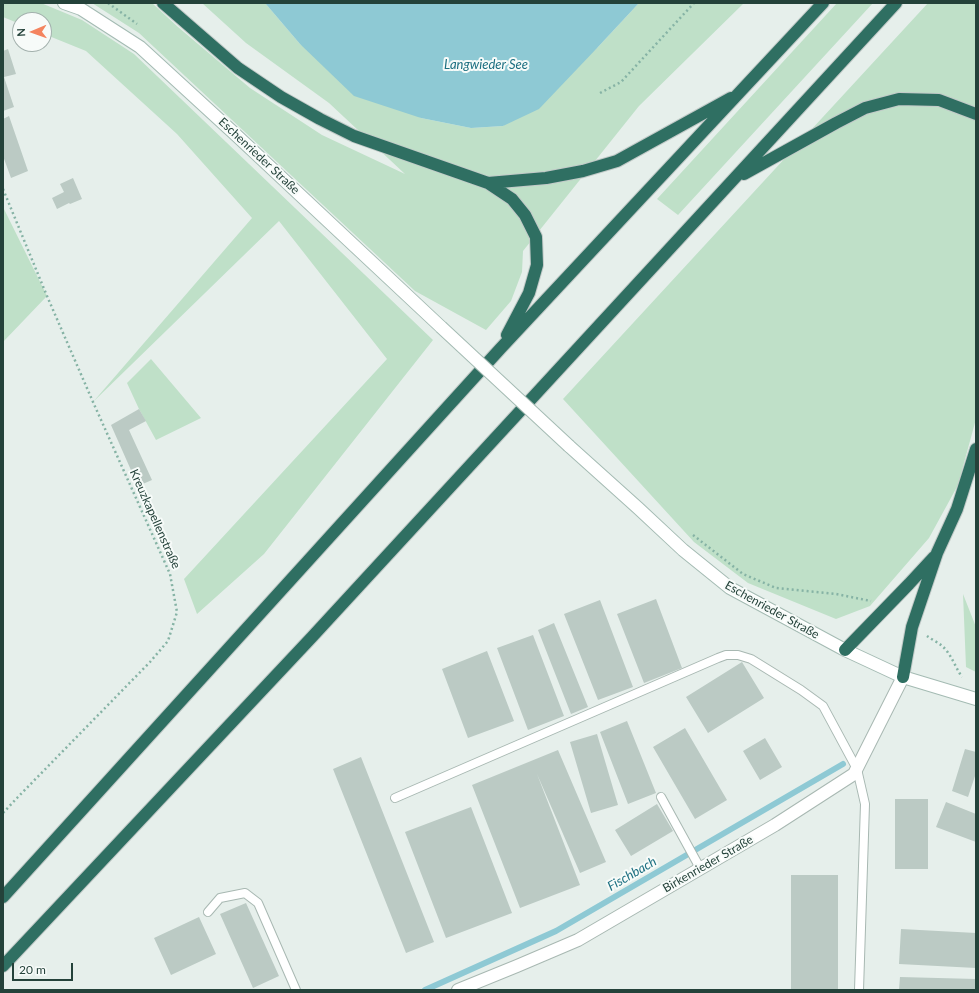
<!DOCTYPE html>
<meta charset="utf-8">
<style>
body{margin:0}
#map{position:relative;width:979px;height:993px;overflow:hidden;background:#e6efeb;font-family:Lato,sans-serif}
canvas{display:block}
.frame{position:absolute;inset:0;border:4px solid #24423a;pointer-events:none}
.north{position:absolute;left:12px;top:12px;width:40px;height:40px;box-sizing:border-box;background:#f7fbf9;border:1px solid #a3b1ad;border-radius:50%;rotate:268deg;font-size:11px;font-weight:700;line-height:16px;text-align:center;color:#24423a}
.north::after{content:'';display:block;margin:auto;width:14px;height:18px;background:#f4845f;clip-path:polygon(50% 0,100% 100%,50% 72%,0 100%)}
.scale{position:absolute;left:12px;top:963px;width:61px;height:18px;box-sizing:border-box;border:2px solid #24423a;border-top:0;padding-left:5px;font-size:12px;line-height:14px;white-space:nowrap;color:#24423a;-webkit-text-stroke:3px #f7fbf9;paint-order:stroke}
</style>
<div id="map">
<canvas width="979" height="993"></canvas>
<div class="frame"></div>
<div class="north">N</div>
<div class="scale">20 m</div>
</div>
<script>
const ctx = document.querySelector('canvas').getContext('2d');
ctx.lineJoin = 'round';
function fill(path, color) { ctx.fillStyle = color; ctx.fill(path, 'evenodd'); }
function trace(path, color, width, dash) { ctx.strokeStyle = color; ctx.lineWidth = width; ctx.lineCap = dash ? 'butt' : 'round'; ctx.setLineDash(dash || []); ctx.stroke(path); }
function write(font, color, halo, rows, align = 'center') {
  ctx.font = font + ' Lato,sans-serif'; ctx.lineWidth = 4; ctx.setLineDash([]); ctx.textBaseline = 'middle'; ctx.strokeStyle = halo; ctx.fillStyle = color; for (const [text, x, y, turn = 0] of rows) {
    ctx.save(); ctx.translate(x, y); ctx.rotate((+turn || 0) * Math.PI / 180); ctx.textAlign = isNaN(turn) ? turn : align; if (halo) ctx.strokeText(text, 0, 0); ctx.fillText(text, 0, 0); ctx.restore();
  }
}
const green = new Path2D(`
 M 3,3 L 41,3 L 82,20 L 134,54 L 433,340 L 264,554 L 197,614 L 184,579 L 387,359 L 279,221 L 93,402 L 252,218 L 177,134 L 86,51 L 44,34 L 44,20 L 20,20 L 20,24 L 3,17 Z
 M 92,3 L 152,3 L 178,27 L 250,88 L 322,135 L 405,174 L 329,103 L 246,43 L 202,3 L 265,3 L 300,44 L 421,118 L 471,128 L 503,126 L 598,47 L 639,3 L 744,3 L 639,106 L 523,251 L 522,272 L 511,301 L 486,330 L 415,291 L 139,33 Z
 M 837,3 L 873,3 L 678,215 L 657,199 Z
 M 928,3 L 976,3 L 976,419 L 958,485 L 929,538 L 870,606 L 836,619 L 748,583 L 694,542 L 563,399 Z
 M 3,207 L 47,296 L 3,342 Z
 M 151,359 L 201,418 L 156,440 L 139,409 L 127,383 Z
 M 963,594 L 976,627 L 976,672 L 966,667 Z`);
const water = new Path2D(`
 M 265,3 L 639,3 L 598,47 L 539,109 L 503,126 L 471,128 L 421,118 L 354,96 L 300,44 Z`);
const stream = new Path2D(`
 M 425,990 L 556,931 L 843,764`);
const building = new Path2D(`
 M 8,49 L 16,74 L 4,77 L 14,107 L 3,111 L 3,51 Z
 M 9,116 L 28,171 L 11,178 L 3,156 L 3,119 Z
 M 73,178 L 82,199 L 70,204 L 69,203 L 57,209 L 52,198 L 64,192 L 60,184 Z
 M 139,409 L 146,421 L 129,430 L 152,480 L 138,486 L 111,425 Z
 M 656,599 L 682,668 L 644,683 L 617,614 Z
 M 600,600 L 633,687 L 598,700 L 564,614 Z
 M 554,623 L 588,707 L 571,714 L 538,630 Z
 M 533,635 L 564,716 L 528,730 L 497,648 Z
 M 487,651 L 514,721 L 468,738 L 442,669 Z
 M 742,662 L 764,698 L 708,733 L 686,697 Z
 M 627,721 L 656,793 L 628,804 L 600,732 Z
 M 685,728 L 727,800 L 695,819 L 653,747 Z
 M 597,734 L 618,805 L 591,813 L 570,742 Z
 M 765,738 L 782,767 L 760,780 L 743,751 Z
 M 965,749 L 976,752 L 976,773 L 968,797 L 952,791 Z
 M 558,750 L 606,862 L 580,873 L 537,774 L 580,885 L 520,908 L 472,785 Z
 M 361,757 L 434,942 L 406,953 L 333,769 Z
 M 895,799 L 928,799 L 928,869 L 895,869 Z
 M 946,802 L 976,814 L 976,842 L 936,827 Z
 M 657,804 L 673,831 L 631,856 L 615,830 Z
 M 471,807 L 512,913 L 446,938 L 405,832 Z
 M 791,875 L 838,875 L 838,990 L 791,990 Z
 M 246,903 L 279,976 L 253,988 L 220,914 Z
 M 199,917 L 216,954 L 171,975 L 154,938 Z
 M 901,929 L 976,933 L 976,968 L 899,964 Z
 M 900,977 L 976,979 L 976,990 L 899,990 Z`);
const path = new Path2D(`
 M 108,3 L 137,24
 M 600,93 L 621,82 L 694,3
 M 3,189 L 47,296 L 93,402 L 170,574 L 177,612 L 168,641 L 150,662 L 17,798 L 3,813
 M 693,535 L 743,574 L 776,588 L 836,594 L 871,601
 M 927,636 C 931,639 937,642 941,645 C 951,653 955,667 962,677`);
const lane = new Path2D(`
 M 661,797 L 700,868
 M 395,798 L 718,658 L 726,655 L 738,655 L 751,659 L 801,690 L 823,706 L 857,769 L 865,804 L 859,990
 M 208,912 L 220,898 L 245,893 L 258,903 L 296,990`);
const street = new Path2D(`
 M 458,990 L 517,966 L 578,940 L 775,825 L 854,774 L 903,677`);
const secondary = new Path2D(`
 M 64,3 L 81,9 L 140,47 L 236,135 L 441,327
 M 569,446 L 638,508 L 683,550 L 730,588 L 845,650 L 903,677 L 976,699`);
const highway = new Path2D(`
 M 163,3 L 238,68 L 281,97 L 320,119 L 354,136 L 488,183 L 512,199 L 525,215 L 536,237 L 537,265 L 529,293 L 507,335
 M 744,174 L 836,123 L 865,108 L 899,99 L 939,100 L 976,114
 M 488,183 L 546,178 L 583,171 L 617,161 L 731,98
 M 845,650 L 909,584 L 934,557
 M 903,677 L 912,627 L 937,553 L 957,509 L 976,449
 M 3,897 L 500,349 L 823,3
 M 3,966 L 312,637 L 896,3`);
const secondaryBridge = new Path2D(`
 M 441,327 L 569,446`);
const streetNames = [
 ["Eschenrieder Straße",259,156,43],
 ["Kreuzkapellenstraße",155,519,66],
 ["Eschenrieder Straße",772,610,29],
 ["Birkenrieder Straße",708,864,-30]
];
const waterNames = [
 ["Langwieder See",486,65],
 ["Fischbach",632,874,-30]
];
fill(green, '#bfe0c8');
fill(water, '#8ec9d4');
trace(stream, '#8ec9d4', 6);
fill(building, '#bbcac4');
trace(lane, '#a8b8b2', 10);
trace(street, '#a8b8b2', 14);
trace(secondary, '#a4bbb3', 14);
trace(highway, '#c2cac8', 14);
trace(path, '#86b3a5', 2.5, [2, 3]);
trace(lane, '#fff', 8);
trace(street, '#fff', 12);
trace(secondary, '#fff', 12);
trace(highway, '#2f6f62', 12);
trace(secondaryBridge, '#a4bbb3', 14, []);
trace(secondaryBridge, '#fff', 12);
write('12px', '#24423a', '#f7fbf9', streetNames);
write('italic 13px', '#1c6f80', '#f7fbf9', waterNames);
</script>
